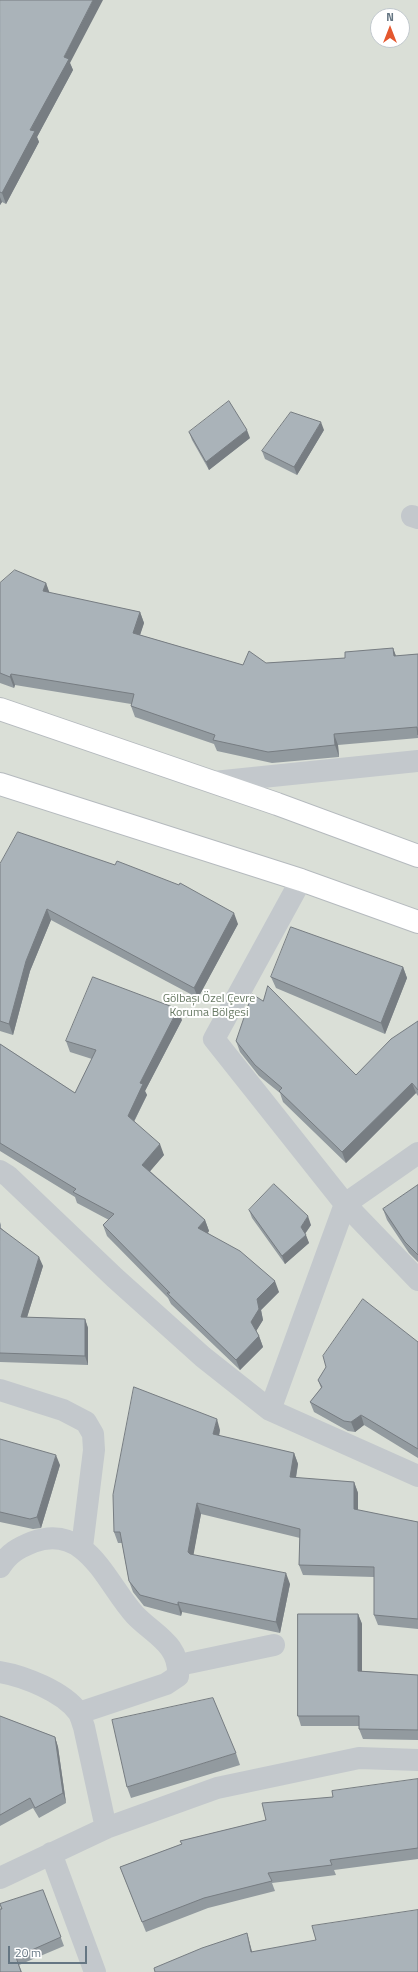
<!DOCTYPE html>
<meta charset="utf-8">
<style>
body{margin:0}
#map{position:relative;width:418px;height:1972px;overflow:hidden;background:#fafaf8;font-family:"Titillium Web",sans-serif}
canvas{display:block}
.north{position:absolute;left:370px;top:8px;width:40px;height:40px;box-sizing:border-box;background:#fff;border:1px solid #c1c8cd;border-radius:50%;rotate:0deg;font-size:11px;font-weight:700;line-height:16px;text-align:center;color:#657683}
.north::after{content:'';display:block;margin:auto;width:14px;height:18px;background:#e4572e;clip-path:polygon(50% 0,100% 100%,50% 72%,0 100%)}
.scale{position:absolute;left:8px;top:1946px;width:79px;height:18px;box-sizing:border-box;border:2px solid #657683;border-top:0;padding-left:5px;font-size:12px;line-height:14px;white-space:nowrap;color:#657683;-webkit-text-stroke:3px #fff;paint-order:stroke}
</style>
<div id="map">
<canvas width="418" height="1972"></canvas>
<div class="north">N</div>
<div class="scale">20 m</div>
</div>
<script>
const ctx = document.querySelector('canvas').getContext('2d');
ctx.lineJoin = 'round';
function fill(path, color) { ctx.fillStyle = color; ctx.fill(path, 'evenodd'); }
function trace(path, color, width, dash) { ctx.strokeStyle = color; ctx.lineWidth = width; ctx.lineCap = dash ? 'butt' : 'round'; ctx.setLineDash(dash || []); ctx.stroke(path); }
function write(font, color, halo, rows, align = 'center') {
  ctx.font = font + ' "Titillium Web",sans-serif'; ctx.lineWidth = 4; ctx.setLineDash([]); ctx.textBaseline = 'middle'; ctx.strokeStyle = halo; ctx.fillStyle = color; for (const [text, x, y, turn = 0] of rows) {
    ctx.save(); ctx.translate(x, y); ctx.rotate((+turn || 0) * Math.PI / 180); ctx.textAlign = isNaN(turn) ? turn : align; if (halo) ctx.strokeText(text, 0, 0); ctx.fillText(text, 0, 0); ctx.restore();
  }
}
const green = new Path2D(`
 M 0,0 L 418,0 L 418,1972 L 0,1972 ZM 378,16 L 402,16 L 402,40 L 378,40 Z`);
const minor = new Path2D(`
 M 412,516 L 418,518
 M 214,782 L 418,761
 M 301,880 L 214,1039 L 345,1204 L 418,1280
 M 0,1171 L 8,1176 L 115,1278 L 203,1357 L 270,1410 L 418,1476
 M 0,1390 L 63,1410 L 86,1422 L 93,1434 L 94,1450 L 82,1547
 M 270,1410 L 345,1204 L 418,1153
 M 0,1567 C 9,1553 18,1548 33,1542 C 87,1522 107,1585 135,1615 C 154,1635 180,1644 178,1676 L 166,1684 L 79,1713
 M 179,1665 L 274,1645
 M 0,1672 C 24,1676 64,1692 78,1712 C 81,1716 82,1722 84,1727 L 106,1828
 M 51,1853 L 95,1972
 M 0,1878 L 106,1828 L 217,1788 L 359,1758 L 418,1760`);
const major = new Path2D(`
 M 0,709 L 277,804 L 418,856
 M 0,784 L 301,880 L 418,922`);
const wall = new Path2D(`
 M 0,0 L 70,63 L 73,70 L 37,137 L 39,142 L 6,204 L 2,202 L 0,205 Z
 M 324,430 L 297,475 L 265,459 L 262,451 Z
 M 189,432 L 250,438 L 209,470 L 192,440 Z
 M 0,583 L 46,583 L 49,593 L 140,612 L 144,623 L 140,635 L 243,665 L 266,663 L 345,658 L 393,648 L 396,656 L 418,654 L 418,738 L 338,745 L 339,757 L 272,763 L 217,751 L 214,744 L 135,717 L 131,706 L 131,704 L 15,685 L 14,688 L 0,683 Z
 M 0,864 L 238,924 L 198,998 L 51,920 L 30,971 L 13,1035 L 0,1031 Z
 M 403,967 L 407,978 L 385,1034 L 276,988 L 271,977 Z
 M 182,1020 L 145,1091 L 147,1095 L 134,1122 L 164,1155 L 150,1171 L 205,1220 L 209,1231 L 208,1233 L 279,1292 L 261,1310 L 263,1320 L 256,1331 L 259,1336 L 263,1347 L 240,1370 L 171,1304 L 168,1298 L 107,1236 L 103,1225 L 109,1220 L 77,1203 L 75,1197 L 0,1151 L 0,1044 L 75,1093 L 92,1059 L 70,1052 L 66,1041 Z
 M 418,1021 L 418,1096 L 416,1093 L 346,1163 L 283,1102 L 280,1093 L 259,1076 L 240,1052 L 236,1041 L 356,1075 Z
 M 418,1185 L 418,1262 L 409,1253 L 387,1220 L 383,1209 Z
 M 249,1210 L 311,1225 L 305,1234 L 309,1243 L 285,1264 L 252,1218 Z
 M 0,1222 L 1,1225 L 1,1228 L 43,1266 L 27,1317 L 85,1319 L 88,1328 L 88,1365 L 0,1362 Z
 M 418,1342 L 418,1458 L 364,1425 L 355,1432 L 348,1431 L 314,1412 L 310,1402 L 321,1388 L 318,1380 Z
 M 220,1430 L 219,1436 L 294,1453 L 298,1464 L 296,1478 L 354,1482 L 358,1493 L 358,1510 L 418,1522 L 418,1629 L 378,1625 L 374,1615 L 374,1577 L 303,1575 L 299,1565 L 300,1538 L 201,1514 L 193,1555 L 290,1584 L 280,1633 L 182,1612 L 181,1616 L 144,1606 L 133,1592 L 129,1581 L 122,1543 L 118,1543 L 114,1532 Z
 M 0,1439 L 60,1465 L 41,1528 L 33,1529 L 0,1522 Z
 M 358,1614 L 362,1624 L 362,1671 L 418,1675 L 418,1740 L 363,1739 L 359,1729 L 359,1726 L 301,1726 L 298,1716 Z
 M 0,1716 L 55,1737 L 58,1747 L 66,1803 L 39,1818 L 33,1808 L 0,1826 Z
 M 236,1753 L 240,1765 L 131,1798 L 127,1787 Z
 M 418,1779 L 418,1859 L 334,1870 L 336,1875 L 272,1883 L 275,1891 L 208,1908 L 146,1932 L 120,1867 L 182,1844 L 180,1841 L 266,1820 L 333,1797 Z
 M 43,1890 L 64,1946 L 19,1965 L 22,1972 L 0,1972 L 1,1909 L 0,1904 Z`);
const shadedWall = new Path2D(`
 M 93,0 L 103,0 L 70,63 L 73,70 L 37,137 L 39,142 L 6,204 L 2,193 L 64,57 Z
 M 0,197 L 2,202 L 0,205 Z
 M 321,422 L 324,430 L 297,475 L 294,467 Z
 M 247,430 L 250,438 L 209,470 L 206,462 Z
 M 46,583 L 50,594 L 43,591 Z
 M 140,612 L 144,623 L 137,644 L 133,633 Z
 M 393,648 L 397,659 L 394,656 Z
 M 11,674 L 15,685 L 14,688 L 10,677 Z
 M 334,734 L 338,745 L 339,757 L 335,745 Z
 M 47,909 L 51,920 L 30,971 L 13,1035 L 9,1024 L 26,961 Z
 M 234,913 L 238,924 L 198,998 L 194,988 Z
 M 403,967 L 407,978 L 385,1034 L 381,1023 Z
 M 178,1009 L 182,1020 L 145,1091 L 147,1095 L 131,1127 L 128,1116 L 140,1083 Z
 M 412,1083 L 416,1093 L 346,1163 L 342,1152 Z
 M 160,1144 L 164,1155 L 146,1176 L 142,1165 Z
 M 308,1216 L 311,1225 L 304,1235 L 301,1227 Z
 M 205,1220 L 209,1231 L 202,1239 L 198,1228 Z
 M 306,1235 L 309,1243 L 285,1264 L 282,1256 Z
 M 39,1257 L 43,1266 L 24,1327 L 21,1317 Z
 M 275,1281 L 279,1292 L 261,1310 L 263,1320 L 255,1333 L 251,1322 L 257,1299 Z
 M 85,1319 L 88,1328 L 88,1365 L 85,1356 Z
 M 259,1336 L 263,1347 L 240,1370 L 236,1360 Z
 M 361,1415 L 364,1425 L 355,1432 L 351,1422 Z
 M 217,1419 L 220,1430 L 217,1445 L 213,1434 Z
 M 294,1453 L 298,1464 L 294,1488 L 290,1477 Z
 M 56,1455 L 60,1465 L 41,1528 L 37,1517 Z
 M 354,1482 L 358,1493 L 358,1520 L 354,1509 Z
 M 197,1503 L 201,1514 L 192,1563 L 188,1552 Z
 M 286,1573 L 290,1584 L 280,1633 L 276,1622 Z
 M 178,1602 L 182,1612 L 181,1616 L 178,1605 Z
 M 358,1614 L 362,1624 L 362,1681 L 358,1671 Z
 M 55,1737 L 58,1747 L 66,1803 L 63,1793 Z
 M 247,1933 L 250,1944 L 255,1962 L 251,1952 Z`);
const building = new Path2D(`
 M 0,0 L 93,0 L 64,57 L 69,59 L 30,130 L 35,131 L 2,193 L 0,192 Z
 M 229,401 L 247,430 L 206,462 L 189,432 Z
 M 291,412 L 321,422 L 294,467 L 262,451 Z
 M 15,570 L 46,583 L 43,591 L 140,612 L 133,633 L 243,665 L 249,651 L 266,663 L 345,658 L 345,652 L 393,648 L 394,656 L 418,654 L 418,735 L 417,727 L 334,734 L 335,745 L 268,752 L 213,740 L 215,735 L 131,706 L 134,694 L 11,674 L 10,677 L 0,673 L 0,583 Z
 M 18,832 L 115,865 L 117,861 L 179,885 L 180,883 L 234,913 L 194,988 L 47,909 L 26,961 L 9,1024 L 0,1021 L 0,864 Z
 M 291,927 L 403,967 L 381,1023 L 271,977 Z
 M 93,977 L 178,1009 L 140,1083 L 143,1084 L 128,1116 L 160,1144 L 142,1165 L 205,1220 L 198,1228 L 240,1251 L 275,1281 L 257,1299 L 259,1309 L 251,1322 L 259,1336 L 236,1360 L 167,1293 L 170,1293 L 103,1225 L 114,1214 L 73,1192 L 76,1189 L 0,1143 L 0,1044 L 75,1093 L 96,1050 L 66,1041 Z
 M 268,986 L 356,1075 L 391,1039 L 418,1021 L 418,1090 L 412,1083 L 342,1152 L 279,1091 L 282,1088 L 255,1065 L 236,1041 L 252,994 L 263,1001 Z
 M 274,1184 L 308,1216 L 301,1227 L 306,1235 L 282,1256 L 249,1210 Z
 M 418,1185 L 418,1255 L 405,1242 L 383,1209 Z
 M 0,1228 L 39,1257 L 21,1317 L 85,1319 L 85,1356 L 0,1353 Z
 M 363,1299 L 418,1342 L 418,1449 L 361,1415 L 351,1422 L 344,1421 L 310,1402 L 322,1387 L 318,1380 L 326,1367 L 323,1356 Z
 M 134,1387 L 217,1419 L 213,1434 L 294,1453 L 290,1477 L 354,1482 L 354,1509 L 418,1522 L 418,1619 L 374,1615 L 374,1567 L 299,1565 L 300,1529 L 197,1503 L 188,1552 L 190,1554 L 286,1573 L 276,1622 L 178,1602 L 178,1605 L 140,1595 L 129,1581 L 120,1532 L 114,1532 L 113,1495 Z
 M 0,1439 L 56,1455 L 37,1517 L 30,1519 L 0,1512 Z
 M 298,1614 L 358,1614 L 358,1671 L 418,1675 L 418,1730 L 359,1729 L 359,1716 L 298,1716 Z
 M 213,1698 L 236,1753 L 127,1787 L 112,1720 Z
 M 0,1716 L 55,1737 L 63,1793 L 35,1808 L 30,1798 L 0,1815 Z
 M 418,1779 L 418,1848 L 330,1860 L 332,1865 L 268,1873 L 272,1881 L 204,1898 L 142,1922 L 120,1867 L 182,1844 L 180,1841 L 266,1820 L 262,1803 L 333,1797 L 332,1791 Z
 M 43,1890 L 61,1937 L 16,1957 L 21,1972 L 0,1972 L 0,1909 L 2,1909 L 0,1904 Z
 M 418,1910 L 418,1972 L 155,1972 L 154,1968 L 202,1948 L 247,1933 L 251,1952 L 316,1940 L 312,1926 Z`);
const parkNames = [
 ["Gölbaşı Özel Çevre",209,999],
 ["Koruma Bölgesi",209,1013]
];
fill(green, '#dadfd7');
trace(major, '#b5babe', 24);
trace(minor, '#c3c8cc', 22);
trace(major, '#fff', 22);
fill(wall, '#929a9f');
fill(shadedWall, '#777d82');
fill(building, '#aab3b9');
trace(building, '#777d82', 1);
write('12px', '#687a64', '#fff', parkNames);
</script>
